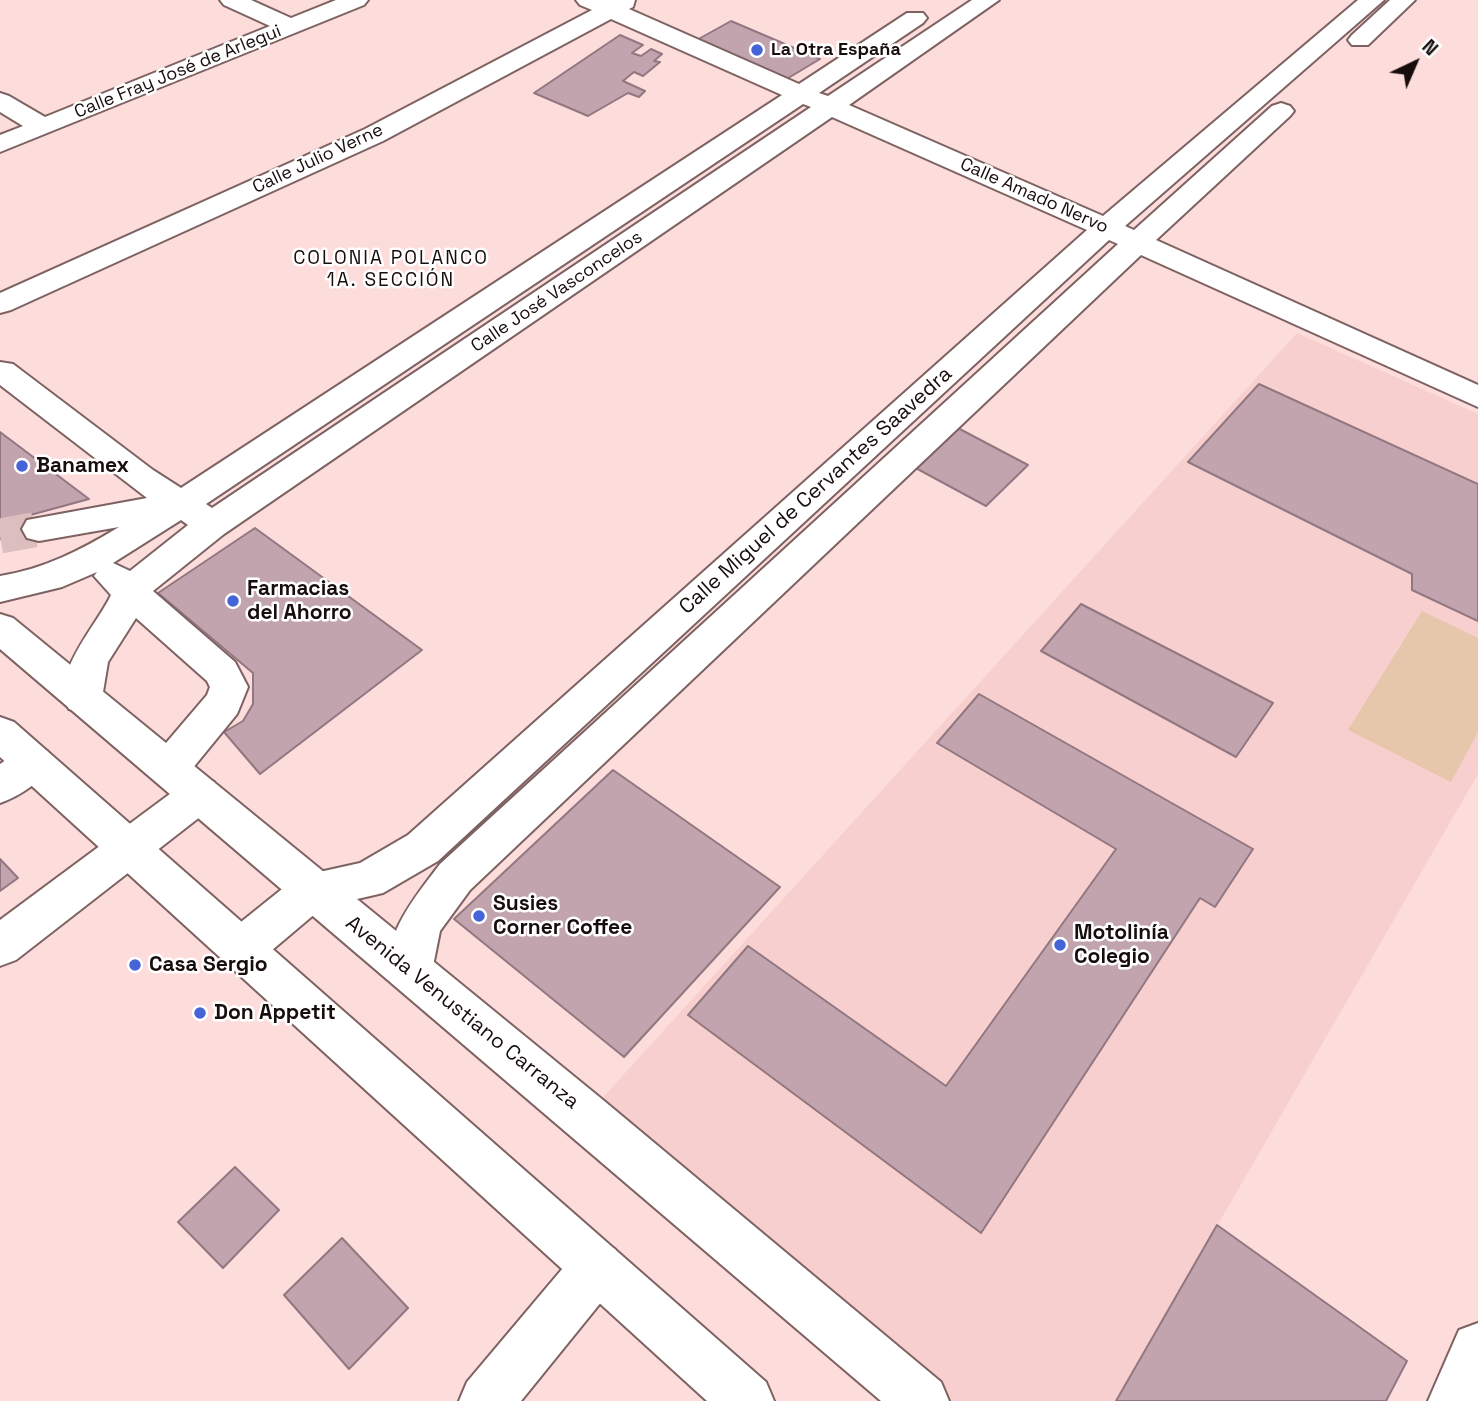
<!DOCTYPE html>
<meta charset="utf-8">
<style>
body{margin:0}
#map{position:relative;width:1478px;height:1401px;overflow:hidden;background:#fddddc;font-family:"Space Grotesk",sans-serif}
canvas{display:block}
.north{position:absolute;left:1380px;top:28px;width:70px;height:70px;-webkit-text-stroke:5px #fff;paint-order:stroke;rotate:44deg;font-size:19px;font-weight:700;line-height:28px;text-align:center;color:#180d0d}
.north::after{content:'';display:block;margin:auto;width:24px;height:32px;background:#180d0d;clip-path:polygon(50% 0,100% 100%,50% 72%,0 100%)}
</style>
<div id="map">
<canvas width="1478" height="1401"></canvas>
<div class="north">N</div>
</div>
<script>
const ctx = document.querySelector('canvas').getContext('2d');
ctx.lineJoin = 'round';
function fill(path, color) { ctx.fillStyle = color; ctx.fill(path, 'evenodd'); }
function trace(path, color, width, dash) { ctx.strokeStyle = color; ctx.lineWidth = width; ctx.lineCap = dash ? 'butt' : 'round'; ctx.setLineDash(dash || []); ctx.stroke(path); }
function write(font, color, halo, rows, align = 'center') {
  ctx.font = font + ' "Space Grotesk",sans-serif'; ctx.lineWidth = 5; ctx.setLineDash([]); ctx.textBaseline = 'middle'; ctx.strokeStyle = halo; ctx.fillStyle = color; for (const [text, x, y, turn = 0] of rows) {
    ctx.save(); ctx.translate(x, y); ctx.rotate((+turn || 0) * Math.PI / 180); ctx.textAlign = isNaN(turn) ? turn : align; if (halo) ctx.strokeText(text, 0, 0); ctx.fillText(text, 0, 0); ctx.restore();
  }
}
const built = new Path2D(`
 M 1297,333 L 1478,414 L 1478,774 L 1116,1401 L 922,1401 L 586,1116 Z`);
const green = new Path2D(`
 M 1422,611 L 1478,638 L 1478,732 L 1451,782 L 1348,730 Z`);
const building = new Path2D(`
 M 731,21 L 820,59 L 785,80 L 695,41 Z
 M 620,35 L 643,45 L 632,53 L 641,56 L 651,49 L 662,54 L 654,61 L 660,62 L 643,76 L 634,72 L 623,81 L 645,91 L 639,97 L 628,93 L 588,116 L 534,93 Z
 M 1259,384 L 1478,484 L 1478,621 L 1412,590 L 1412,574 L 1188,462 Z
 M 956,427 L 1028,465 L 986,506 L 912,466 Z
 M 0,432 L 89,499 L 23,517 L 50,538 L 10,548 L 0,538 Z
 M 255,528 L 422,650 L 260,774 L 224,732 L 243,721 L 253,704 L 253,673 L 158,593 Z
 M 1081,604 L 1273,703 L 1236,757 L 1041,651 Z
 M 979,694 L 1253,849 L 1215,907 L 1200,898 L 981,1233 L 688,1015 L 748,946 L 946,1086 L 1116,849 L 937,743 Z
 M 613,770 L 780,887 L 624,1057 L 454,919 Z
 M 0,859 L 18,878 L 0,891 Z
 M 235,1167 L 279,1210 L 223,1268 L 178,1222 Z
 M 1217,1225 L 1407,1361 L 1386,1401 L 1116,1401 Z
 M 342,1238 L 408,1308 L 349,1369 L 284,1295 Z`);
const minorTunnel = new Path2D(`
 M 0,536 L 39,529`);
const minor = new Path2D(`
 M 220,0 L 251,0 L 291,18 L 336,0 L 368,0 L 364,5 L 0,152 L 0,135 L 23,126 L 0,112 L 0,93 L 9,96 L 45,117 L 270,26 L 224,5 Z
 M 576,0 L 635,0 L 633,7 L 629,9 L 799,84 L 907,13 L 923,13 L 927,18 L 923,23 L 819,93 L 828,96 L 972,0 L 999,0 L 849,105 L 1103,216 L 1358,0 L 1384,0 L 1125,226 L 1134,230 L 1272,106 L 1281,103 L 1290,106 L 1294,111 L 1290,116 L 1156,240 L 1478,385 L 1478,407 L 1141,255 L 470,890 L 440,931 L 432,971 L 426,985 L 410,991 L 394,985 C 375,943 416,896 440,864 L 1118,244 L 1109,240 L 438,861 L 383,893 L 323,907 L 258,962 L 242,968 L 226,962 L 220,948 L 226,934 L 297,877 L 360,863 L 408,835 L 1087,230 L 832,117 L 224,534 L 153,591 L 235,662 L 248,687 L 237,714 L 183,780 L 169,784 L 155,780 L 149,768 L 155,756 L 207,695 L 210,687 L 207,681 L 136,618 L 108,662 L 102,698 L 97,709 L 83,713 L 69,709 C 50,673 96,627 111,595 L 94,576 L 97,572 L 62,587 L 0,602 L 0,576 C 44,569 81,550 119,527 L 39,541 L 27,538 L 22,529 L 27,520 L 147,498 L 0,385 L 0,362 L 13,364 L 153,470 L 181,488 L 782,95 L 611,19 L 383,141 L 11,310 L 0,313 L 0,293 L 365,129 L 592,10 L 580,5 ZM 803,104 L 811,107 L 212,508 L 206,504 ZM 181,520 L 188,525 L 130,571 L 113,563 Z
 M 1390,0 L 1415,0 L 1368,45 L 1352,45 L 1348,40 L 1352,35 Z
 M 33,746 L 47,751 L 53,762 C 43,781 20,796 0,803 L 0,764 L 19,751 Z
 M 200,777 L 214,782 L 220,794 L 214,806 L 16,960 L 0,966 L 0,920 L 186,782 Z
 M 597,1241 L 615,1249 L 623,1267 L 615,1285 L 521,1401 L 459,1401 L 467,1382 L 579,1249 Z
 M 1478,1323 L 1478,1401 L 1428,1401 L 1459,1330 Z`);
const major = new Path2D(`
 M 0,614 L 13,618 L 603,1100 L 941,1382 L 949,1401 L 881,1401 L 0,649 Z
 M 0,717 L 14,722 L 766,1382 L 774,1401 L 707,1401 L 0,757 Z`);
const markers = [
 [757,50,7,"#4564d7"],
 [22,466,7,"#4564d7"],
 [233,601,7,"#4564d7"],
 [479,916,7,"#4564d7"],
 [1060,945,7,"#4564d7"],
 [135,965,7,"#4564d7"],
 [200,1013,7,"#4564d7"]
];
const farPoinames = [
 ["La Otra España",771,50]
];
const farStreetnames = [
 ["Calle Fray José de Arlegui",178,72,-22],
 ["Calle Julio Verne",318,159,-25],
 ["Calle Amado Nervo",1034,196,24],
 ["Calle José Vasconcelos",557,292,-34]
];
const farNeighbourhoodnames = [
 ["COLONIA POLANCO",391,259],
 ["1A. SECCIÓN",391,281]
];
const poiNames = [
 ["Banamex",36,466],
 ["Farmacias",247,589],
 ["del Ahorro",247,613],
 ["Susies",493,904],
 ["Corner Coffee",493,928],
 ["Motolinía",1074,933],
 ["Colegio",1074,957],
 ["Casa Sergio",149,965],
 ["Don Appetit",214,1013]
];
const streetNames = [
 ["Calle Miguel de Cervantes Saavedra",816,491,-42],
 ["Avenida Venustiano Carranza",462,1013,39]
];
fill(built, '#f7cfce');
fill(green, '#e6c7ab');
fill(building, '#c1a4ad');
trace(building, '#927780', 2);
trace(minorTunnel, '#dbbebd', 35, [35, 18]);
trace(minor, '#7e6262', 4);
trace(major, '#7e6262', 4);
fill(minor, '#fff');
fill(major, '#fff');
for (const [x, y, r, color] of markers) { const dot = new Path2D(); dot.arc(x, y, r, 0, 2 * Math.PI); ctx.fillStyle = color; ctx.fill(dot); trace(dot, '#fff', 2.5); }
write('bold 18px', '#180d0d', '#fff', farPoinames, 'left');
write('18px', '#180d0d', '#fff', farStreetnames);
ctx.letterSpacing = '2px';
write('19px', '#180d0d', '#fff', farNeighbourhoodnames);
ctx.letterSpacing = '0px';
write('bold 21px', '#180d0d', '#fff', poiNames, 'left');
write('21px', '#180d0d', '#fff', streetNames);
</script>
